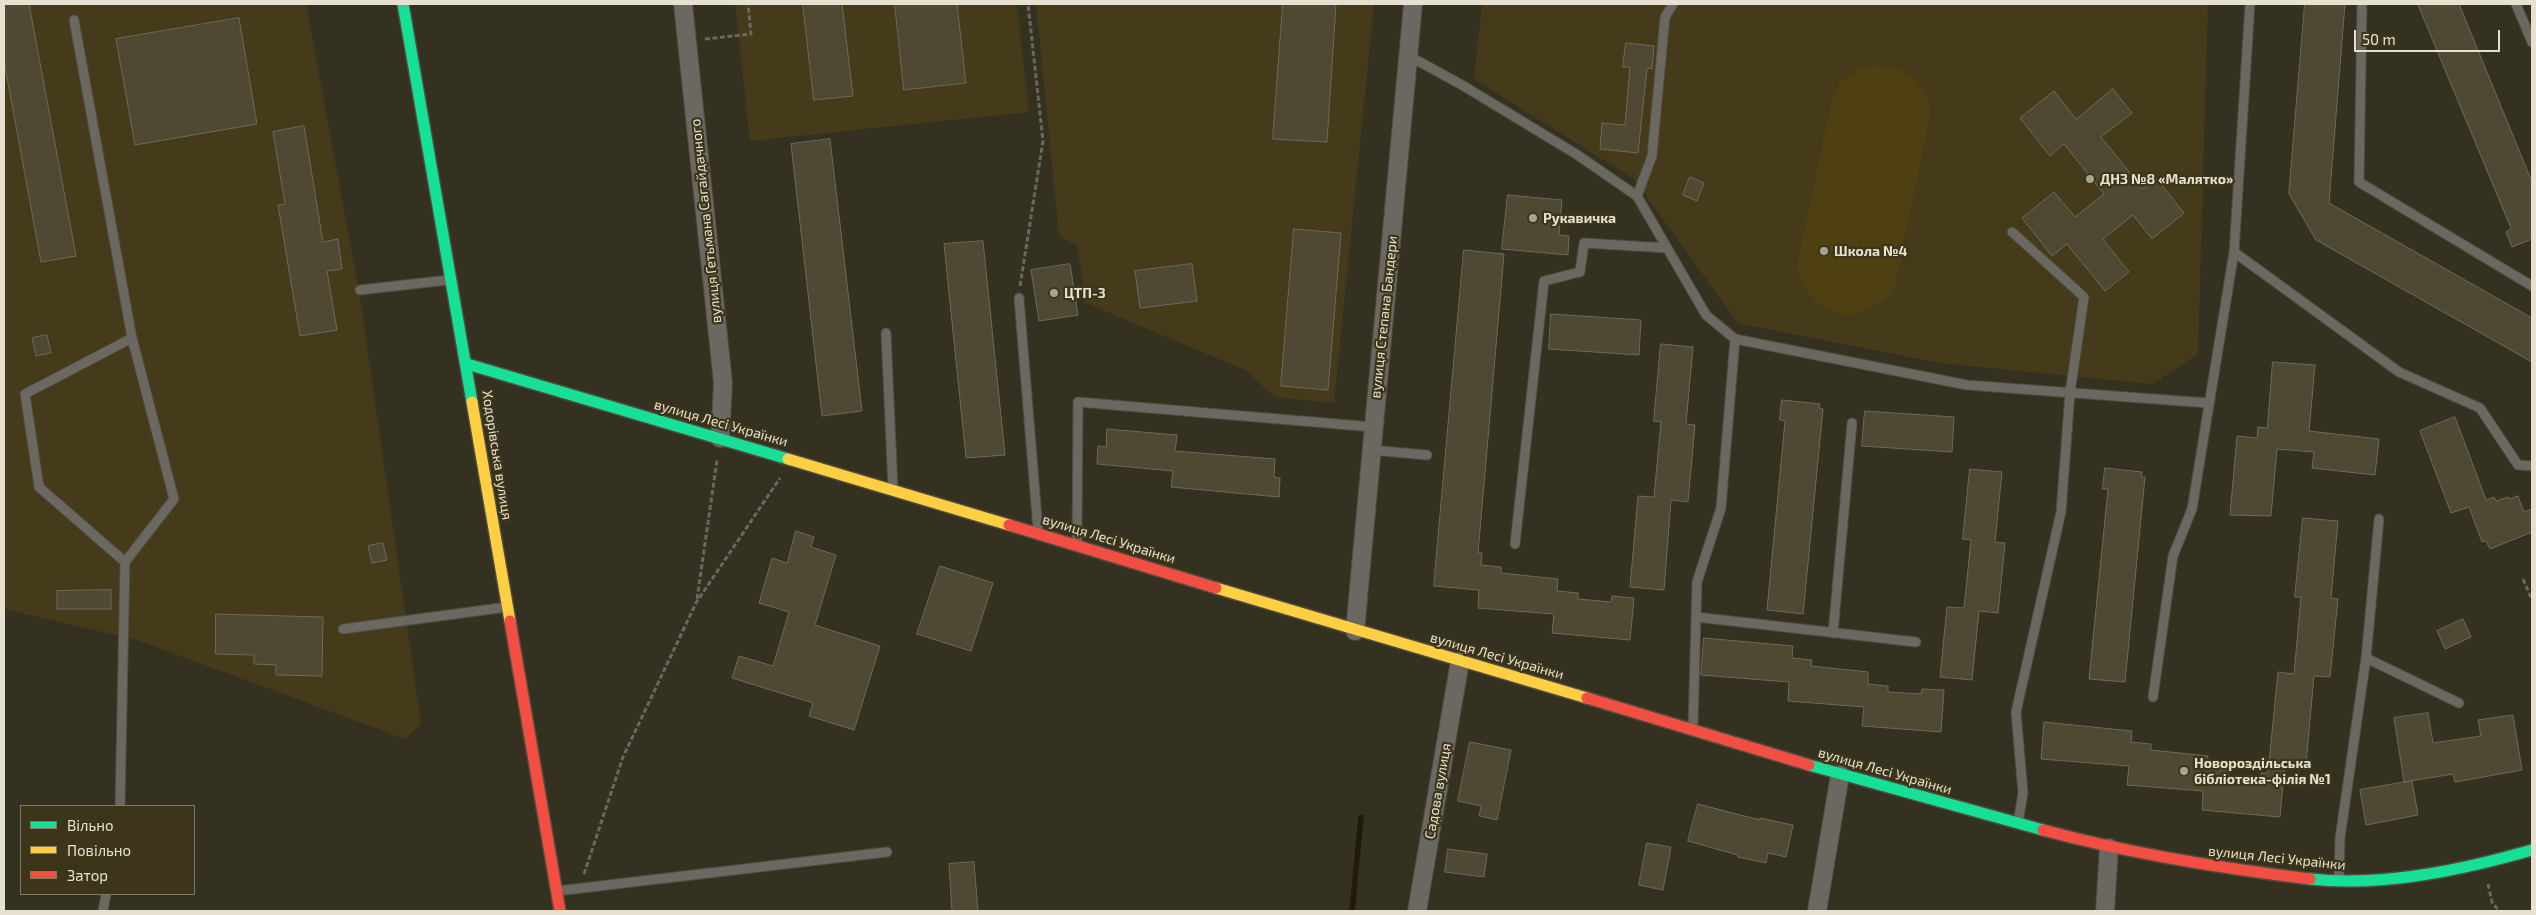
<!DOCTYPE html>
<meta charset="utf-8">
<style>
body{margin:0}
#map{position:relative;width:2536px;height:915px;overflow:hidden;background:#353121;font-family:"Exo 2",sans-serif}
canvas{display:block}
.frame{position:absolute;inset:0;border:5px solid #e5e0d0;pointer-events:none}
.legend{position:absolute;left:20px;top:805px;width:175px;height:90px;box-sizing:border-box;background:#3d3519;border:1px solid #807962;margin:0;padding:6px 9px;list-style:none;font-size:15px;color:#e5e0d0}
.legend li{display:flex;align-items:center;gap:10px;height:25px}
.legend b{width:25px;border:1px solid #807962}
.scale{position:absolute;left:2354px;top:30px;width:146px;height:22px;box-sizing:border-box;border:2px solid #e5e0d0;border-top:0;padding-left:6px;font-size:15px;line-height:18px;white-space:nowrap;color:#e5e0d0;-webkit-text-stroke:4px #3d3519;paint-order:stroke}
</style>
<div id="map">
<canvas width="2536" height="915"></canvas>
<div class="frame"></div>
<ul class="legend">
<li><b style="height:6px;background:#16e098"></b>Вільно</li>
<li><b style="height:6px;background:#ffcf43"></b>Повільно</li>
<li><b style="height:6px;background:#f24e42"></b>Затор</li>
</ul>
<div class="scale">50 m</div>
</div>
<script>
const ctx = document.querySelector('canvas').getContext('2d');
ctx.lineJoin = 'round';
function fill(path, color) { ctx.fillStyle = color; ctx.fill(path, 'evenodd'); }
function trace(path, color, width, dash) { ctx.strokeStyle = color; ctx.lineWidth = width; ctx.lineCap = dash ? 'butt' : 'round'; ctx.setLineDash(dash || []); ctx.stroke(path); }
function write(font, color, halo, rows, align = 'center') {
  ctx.font = font + ' "Exo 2",sans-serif'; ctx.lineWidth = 4.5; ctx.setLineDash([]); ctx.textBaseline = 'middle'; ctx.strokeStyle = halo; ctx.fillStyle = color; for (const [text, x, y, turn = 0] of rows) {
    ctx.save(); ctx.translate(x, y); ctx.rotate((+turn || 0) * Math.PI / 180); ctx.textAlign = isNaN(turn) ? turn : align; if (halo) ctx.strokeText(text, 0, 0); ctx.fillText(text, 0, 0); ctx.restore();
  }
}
const built = new Path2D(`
 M 4,4 L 306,4 L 360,297 L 421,724 L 405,739 L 137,640 L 4,609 Z
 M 735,4 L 1017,4 L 1029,112 L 750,141 Z
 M 1036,4 L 1374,4 L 1334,403 L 1275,397 L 1245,370 L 1086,303 L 1077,245 L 1059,236 Z
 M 1482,4 L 2208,4 L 2198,354 L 2152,384 L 1939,363 L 1738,323 L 1634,179 L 1474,79 Z`);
const green = new Path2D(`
 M 1873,65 C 1906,67 1923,79 1931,111 L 1895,286 C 1862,332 1809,320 1797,265 L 1834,91 C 1845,76 1855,70 1873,65 Z`);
const stream = new Path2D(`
 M 1352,911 L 1361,817`);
const building = new Path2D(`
 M 4,4 L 29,4 L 76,256 L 41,262 L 4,61 Z
 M 803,4 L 842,4 L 853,96 L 814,100 Z
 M 895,4 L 957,4 L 966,83 L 904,90 Z
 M 1283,4 L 1336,4 L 1327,142 L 1273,139 Z
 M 2305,4 L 2345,4 L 2329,203 L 2532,318 L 2532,362 L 2316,240 L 2289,194 Z
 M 2418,4 L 2459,4 L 2532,182 L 2532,239 L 2512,247 L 2506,232 L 2511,229 Z
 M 239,18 L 257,124 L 135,145 L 116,39 Z
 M 1626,43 L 1654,46 L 1652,69 L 1647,68 L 1638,153 L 1600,149 L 1602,123 L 1625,125 L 1630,67 L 1623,67 Z
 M 2113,89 L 2132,113 L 2101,137 L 2143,189 L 2156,178 L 2184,213 L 2152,239 L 2133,215 L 2103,239 L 2129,272 L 2105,291 L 2067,244 L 2052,256 L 2022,218 L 2054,192 L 2075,217 L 2104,194 L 2064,144 L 2050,156 L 2020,118 L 2054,91 L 2076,119 Z
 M 304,126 L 323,242 L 338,239 L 342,269 L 327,271 L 337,330 L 300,336 L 278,205 L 285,204 L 273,132 Z
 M 830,139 L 862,411 L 822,416 L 791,144 Z
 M 1690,177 L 1704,183 L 1697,201 L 1683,195 Z
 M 1508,195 L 1562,200 L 1559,235 L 1569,236 L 1568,255 L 1502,249 Z
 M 1294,229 L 1341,233 L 1328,390 L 1281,386 Z
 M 983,241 L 1005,455 L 966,458 L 944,244 Z
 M 1464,250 L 1504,254 L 1478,553 L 1482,553 L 1481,565 L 1501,567 L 1501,573 L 1558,579 L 1557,591 L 1578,593 L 1578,599 L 1611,602 L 1612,596 L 1634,598 L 1630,640 L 1552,633 L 1554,614 L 1478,608 L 1479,590 L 1434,586 Z
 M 1070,264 L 1078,315 L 1039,321 L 1031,270 Z
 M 1192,264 L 1197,301 L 1140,308 L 1135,271 Z
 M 1551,314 L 1641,320 L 1639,355 L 1549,349 Z
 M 47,335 L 51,353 L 36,356 L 32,338 Z
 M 1661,344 L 1693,347 L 1686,424 L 1695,425 L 1688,502 L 1671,500 L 1664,590 L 1630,587 L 1638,496 L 1654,497 L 1661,422 L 1654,421 Z
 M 2273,362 L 2315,365 L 2309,431 L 2379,439 L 2375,475 L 2312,468 L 2314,452 L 2277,449 L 2271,516 L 2230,515 L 2237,436 L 2257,438 L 2258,427 L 2267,428 Z
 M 1782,400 L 1820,404 L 1819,408 L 1823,409 L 1803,614 L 1767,610 L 1785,421 L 1780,420 Z
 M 1865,411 L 1954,417 L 1952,452 L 1862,446 Z
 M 2455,417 L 2486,500 L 2494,497 L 2496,501 L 2508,497 L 2509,499 L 2518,496 L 2524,512 L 2532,509 L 2532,532 L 2490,549 L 2486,541 L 2482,542 L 2469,507 L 2451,513 L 2420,431 Z
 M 1107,429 L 1177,435 L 1175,451 L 1275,459 L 1274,477 L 1280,478 L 1279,497 L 1171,487 L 1173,471 L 1097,464 L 1098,446 L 1106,447 Z
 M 2105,468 L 2142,472 L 2141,477 L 2145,477 L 2125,682 L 2089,679 L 2108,489 L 2103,489 Z
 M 1970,469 L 2002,472 L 1995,542 L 2005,543 L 1998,613 L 1979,611 L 1972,680 L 1940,677 L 1947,607 L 1964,608 L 1971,540 L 1963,539 Z
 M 2303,518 L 2338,521 L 2331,598 L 2338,599 L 2330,677 L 2314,676 L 2306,764 L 2285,762 L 2280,817 L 2202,810 L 2203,791 L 2127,785 L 2129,766 L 2041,759 L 2044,722 L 2132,731 L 2131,742 L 2151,744 L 2151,750 L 2208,756 L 2207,769 L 2228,770 L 2228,776 L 2261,779 L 2261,773 L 2268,773 L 2278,672 L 2294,674 L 2301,597 L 2295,597 Z
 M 796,531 L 814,537 L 811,547 L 836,555 L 815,625 L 880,646 L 854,730 L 809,716 L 813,703 L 732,678 L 739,656 L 773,666 L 789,612 L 759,603 L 772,558 L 787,563 Z
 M 383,543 L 387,560 L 372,563 L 368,546 Z
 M 940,566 L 993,583 L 971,651 L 917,634 Z
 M 111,590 L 111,609 L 57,609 L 57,591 Z
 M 216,614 L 323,617 L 322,676 L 276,675 L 276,665 L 254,664 L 254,655 L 216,654 Z
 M 2463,619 L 2471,637 L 2445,649 L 2437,631 Z
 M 1704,638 L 1793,646 L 1792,658 L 1812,660 L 1811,666 L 1868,672 L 1868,684 L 1888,686 L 1888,692 L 1921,694 L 1922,689 L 1944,690 L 1941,732 L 1862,726 L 1864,707 L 1788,701 L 1789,682 L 1701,675 Z
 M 2428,713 L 2433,743 L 2481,736 L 2478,720 L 2513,715 L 2522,770 L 2455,782 L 2453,774 L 2404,782 L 2394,718 Z
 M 1470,742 L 1511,750 L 1497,820 L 1479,816 L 1481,806 L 1458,801 Z
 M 2412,781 L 2418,815 L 2366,825 L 2360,790 Z
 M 1698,804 L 1760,820 L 1760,818 L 1793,825 L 1786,857 L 1768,853 L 1766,863 L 1738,857 L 1738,855 L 1688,841 Z
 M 1647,843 L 1671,847 L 1663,890 L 1639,885 Z
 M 1448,849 L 1487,854 L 1484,877 L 1445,872 Z
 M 974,862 L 978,911 L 952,911 L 949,864 Z`);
const path = new Path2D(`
 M 705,39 L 751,34 L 748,4
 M 1020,286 L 1043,141 L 1028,4
 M 2523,579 L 2532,600
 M 697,599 L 717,460
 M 584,874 L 623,757 L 696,603 L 780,478
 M 2488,884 L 2492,902 L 2499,911`);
const lane = new Path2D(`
 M 2362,4 L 2359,182 L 2532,286
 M 2516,4 L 2532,42
 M 74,20 L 132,338 L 174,499 L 125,562 L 120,806
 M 1409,56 L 1462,85 L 1576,154 L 1637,196 L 1706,315 L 1735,339 L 1967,385 L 2208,403
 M 1637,196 L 1652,156 L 1665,17 L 1673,4
 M 2012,232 L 2084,297 L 2070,393 L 2061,512 L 2016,712 L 2023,793 L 2018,823
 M 2234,252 L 2399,372 L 2480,408 L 2518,465 L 2532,466
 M 360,290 L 448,280
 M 1019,298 L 1038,530
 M 886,333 L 893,489
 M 1371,450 L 1427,455
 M 1077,542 L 1078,402 L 1373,427
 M 1515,544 L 1544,281 L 1580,272 L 1584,243 L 1667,248
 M 125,562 L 39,487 L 25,394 L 132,338
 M 1696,617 L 1916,642
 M 343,629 L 507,607
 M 1833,633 L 1852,423
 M 2366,658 L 2459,703
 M 2153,697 L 2173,556 L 2192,509 L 2234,252 L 2250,4
 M 1693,726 L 1697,582 L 1721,508 L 1735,339
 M 2339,881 L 2340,838 L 2366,658 L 2379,519
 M 557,891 L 887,852
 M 103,911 L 106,894`);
const street = new Path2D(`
 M 683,4 L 723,383 L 720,438
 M 1355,631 L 1413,4
 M 1417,911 L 1460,661
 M 1817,911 L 1840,775
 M 2105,911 L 2109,848`);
const fast = new Path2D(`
 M 403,4 L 472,402
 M 467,364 L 788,459
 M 1809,765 L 2043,830
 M 2310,879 C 2383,887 2462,870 2532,850`);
const slow = new Path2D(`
 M 472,402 L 510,621
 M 788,459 L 1009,525
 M 1216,588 L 1587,698`);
const jam = new Path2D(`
 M 1009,525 L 1216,588
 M 510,621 L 560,911
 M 1587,698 L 1809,765
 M 2043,830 C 2131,854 2219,868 2310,879`);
const markers = [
 [2090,179,5,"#a7a393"],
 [1533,218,5,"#a7a393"],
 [1824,251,5,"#a7a393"],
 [1054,293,5,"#a7a393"],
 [2184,771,5,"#a7a393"]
];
const poiNames = [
 ["ДНЗ №8 «Малятко»",2100,179],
 ["Рукавичка",1543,218],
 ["Школа №4",1834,251],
 ["ЦТП-3",1064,293],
 ["Новороздільська",2194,763],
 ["бібліотека-філія №1",2194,779]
];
const streetNames = [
 ["вулиця Гетьмана Сагайдачного",706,221,-96],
 ["вулиця Степана Бандери",1384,317,-84],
 ["вулиця Лесі Українки",721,423,16],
 ["Ходорівська вулиця",497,455,81],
 ["вулиця Лесі Українки",1109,539,17],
 ["вулиця Лесі Українки",1497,656,16],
 ["вулиця Лесі Українки",1885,771,16],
 ["Садова вулиця",1438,791,-80],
 ["вулиця Лесі Українки",2277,858,6]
];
fill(built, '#453b1a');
fill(green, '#4e4010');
trace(stream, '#201a07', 5.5);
fill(building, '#4f4934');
trace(building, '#6d695c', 1);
trace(lane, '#4f4c3f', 11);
trace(street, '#4f4c3f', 20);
trace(fast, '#4f4c3f', 14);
trace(slow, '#4f4c3f', 14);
trace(jam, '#4f4c3f', 14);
trace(path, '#6a675e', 3, [5, 2.5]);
trace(lane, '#6a6861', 9);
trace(street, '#6a6861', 18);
trace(fast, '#16e098', 11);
trace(slow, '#ffcf43', 11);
trace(jam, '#f24e42', 11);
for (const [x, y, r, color] of markers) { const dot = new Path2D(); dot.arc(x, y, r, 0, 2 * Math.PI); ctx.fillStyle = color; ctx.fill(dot); trace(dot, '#3d3519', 2); }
write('bold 14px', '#e5e0d0', '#3d3519', poiNames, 'left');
write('14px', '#e5e0d0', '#3d3519', streetNames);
</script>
